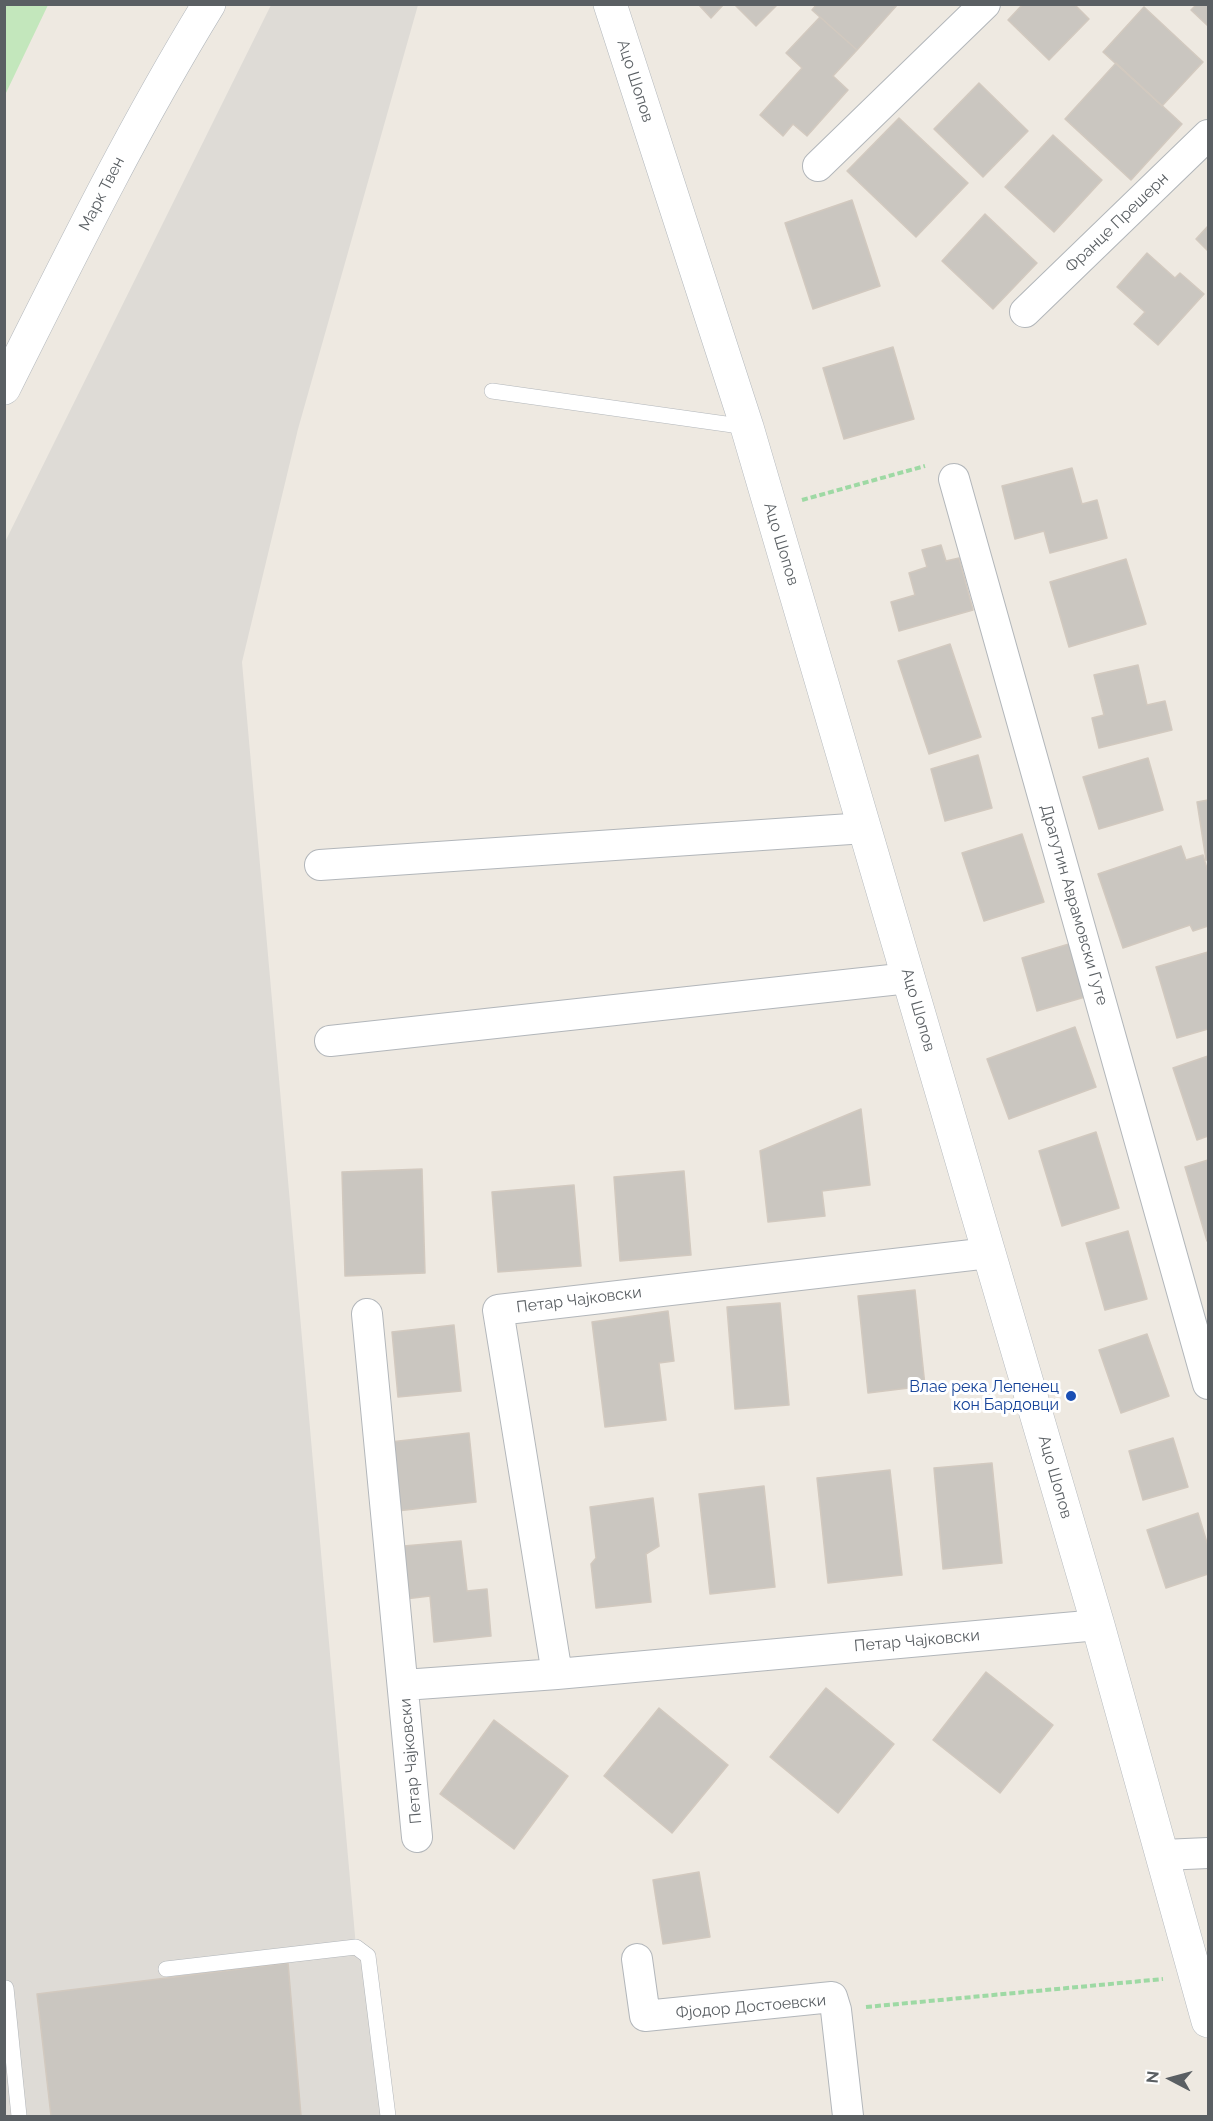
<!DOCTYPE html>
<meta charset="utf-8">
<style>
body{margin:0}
#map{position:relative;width:1213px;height:2121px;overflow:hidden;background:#eee9e1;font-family:Raleway,sans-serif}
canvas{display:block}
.frame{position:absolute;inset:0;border:6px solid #5a5f63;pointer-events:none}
.north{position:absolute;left:1141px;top:2049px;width:60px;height:60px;-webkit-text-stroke:4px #fff;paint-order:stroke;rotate:276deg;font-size:16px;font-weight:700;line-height:24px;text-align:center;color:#5a5f63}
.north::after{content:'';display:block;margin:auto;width:21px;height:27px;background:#5a5f63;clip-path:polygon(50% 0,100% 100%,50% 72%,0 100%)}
</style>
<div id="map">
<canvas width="1213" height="2121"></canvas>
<div class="frame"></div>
<div class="north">N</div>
</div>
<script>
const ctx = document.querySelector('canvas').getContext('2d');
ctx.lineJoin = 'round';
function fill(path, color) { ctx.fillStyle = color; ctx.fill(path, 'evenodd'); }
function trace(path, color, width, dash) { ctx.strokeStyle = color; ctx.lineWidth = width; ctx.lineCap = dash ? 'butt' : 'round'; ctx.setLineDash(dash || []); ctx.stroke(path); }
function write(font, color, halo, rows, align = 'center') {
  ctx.font = font + ' Raleway,sans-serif'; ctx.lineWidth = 6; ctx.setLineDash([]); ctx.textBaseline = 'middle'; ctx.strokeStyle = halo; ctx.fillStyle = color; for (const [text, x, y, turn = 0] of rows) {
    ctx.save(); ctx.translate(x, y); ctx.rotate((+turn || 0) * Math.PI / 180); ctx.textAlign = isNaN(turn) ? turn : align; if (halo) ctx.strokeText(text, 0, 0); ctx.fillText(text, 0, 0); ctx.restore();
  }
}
const industrial = new Path2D(`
 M 271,5 L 418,5 L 298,429 L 242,662 L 356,1947 L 368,1956 L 388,2116 L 5,2116 L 4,544 Z`);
const green = new Path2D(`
 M 5,4 L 48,5 L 5,95 L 4,5 Z`);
const building = new Path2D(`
 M 698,4 L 724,4 L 711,18 Z
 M 734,4 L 778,4 L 756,26 Z
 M 817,4 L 898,4 L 857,50 L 812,10 Z
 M 1023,4 L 1074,4 L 1089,19 L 1049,60 L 1008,20 Z
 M 1197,4 L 1208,4 L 1208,26 L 1191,10 Z
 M 1144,7 L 1203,62 L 1162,106 L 1103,52 Z
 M 820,17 L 857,50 L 833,76 L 848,90 L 807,136 L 793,124 L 783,136 L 760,115 L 802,68 L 786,53 Z
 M 1116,63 L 1182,124 L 1131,180 L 1065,119 Z
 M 979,83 L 1028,131 L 983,177 L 934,129 Z
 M 899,118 L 968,183 L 916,237 L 847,171 Z
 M 1053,135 L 1102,180 L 1054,232 L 1005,187 Z
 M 852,200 L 880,286 L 813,309 L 785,223 Z
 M 985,214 L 1037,263 L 993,309 L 942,261 Z
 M 1208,226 L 1208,251 L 1196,239 Z
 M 1147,253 L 1175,278 L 1180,273 L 1204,294 L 1158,345 L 1134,324 L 1145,312 L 1117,287 Z
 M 893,347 L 914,419 L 844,439 L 823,368 Z
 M 1072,468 L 1082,504 L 1097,500 L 1107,538 L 1050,553 L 1044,531 L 1015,539 L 1002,486 Z
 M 941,545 L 946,561 L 959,558 L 973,610 L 899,631 L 891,602 L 915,595 L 909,573 L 927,567 L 922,550 Z
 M 1126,559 L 1146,624 L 1069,647 L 1050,582 Z
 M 950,644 L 981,737 L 929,754 L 898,661 Z
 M 1138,665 L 1147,705 L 1165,701 L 1172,730 L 1099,748 L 1092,718 L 1104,715 L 1094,675 Z
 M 978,755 L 992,808 L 945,821 L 931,769 Z
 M 1148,758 L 1163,810 L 1099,829 L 1083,777 Z
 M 1208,800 L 1208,860 L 1206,860 L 1197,802 Z
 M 1022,834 L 1044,902 L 984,921 L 962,853 Z
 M 1181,846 L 1186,860 L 1203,855 L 1208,872 L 1208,926 L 1193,931 L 1190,925 L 1123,948 L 1098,874 Z
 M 1069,944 L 1085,997 L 1037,1011 L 1022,958 Z
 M 1208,952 L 1208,1029 L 1177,1038 L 1156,967 Z
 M 1075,1027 L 1096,1087 L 1009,1119 L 987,1059 Z
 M 1208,1056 L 1208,1136 L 1197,1140 L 1173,1068 Z
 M 861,1109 L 870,1185 L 822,1191 L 825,1216 L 768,1222 L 760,1151 Z
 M 1096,1132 L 1119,1208 L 1062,1226 L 1039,1151 Z
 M 1208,1160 L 1208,1240 L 1207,1241 L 1185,1167 Z
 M 422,1169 L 425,1273 L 345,1276 L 342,1172 Z
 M 684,1171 L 691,1255 L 620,1261 L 614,1177 Z
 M 574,1185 L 581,1266 L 498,1272 L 492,1192 Z
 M 1128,1231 L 1147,1299 L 1105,1310 L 1086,1243 Z
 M 915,1290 L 925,1386 L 868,1393 L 858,1296 Z
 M 780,1303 L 789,1405 L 735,1409 L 727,1307 Z
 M 668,1311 L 674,1361 L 659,1363 L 666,1420 L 605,1427 L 592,1322 Z
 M 454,1325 L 461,1391 L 398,1397 L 392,1332 Z
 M 1147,1334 L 1169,1396 L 1121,1413 L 1099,1350 Z
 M 469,1433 L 476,1502 L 397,1511 L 390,1442 Z
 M 1173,1438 L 1188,1487 L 1143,1500 L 1129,1451 Z
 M 992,1463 L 1002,1563 L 943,1569 L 934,1468 Z
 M 890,1470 L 902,1575 L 828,1583 L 817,1478 Z
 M 764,1486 L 775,1587 L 710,1594 L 699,1494 Z
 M 653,1498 L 659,1546 L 646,1554 L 651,1602 L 596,1608 L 591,1564 L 596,1558 L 590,1507 Z
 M 1198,1513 L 1208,1546 L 1208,1574 L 1166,1588 L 1147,1530 Z
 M 461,1541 L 467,1591 L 487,1589 L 491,1636 L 434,1642 L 430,1596 L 397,1600 L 392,1547 Z
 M 986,1672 L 1053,1725 L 1000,1793 L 933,1740 Z
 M 826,1688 L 894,1744 L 838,1813 L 770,1757 Z
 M 659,1708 L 728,1765 L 672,1833 L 604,1776 Z
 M 494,1720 L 568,1776 L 514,1849 L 440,1794 Z
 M 699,1872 L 710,1937 L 663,1944 L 653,1880 Z
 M 288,1963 L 301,2116 L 51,2116 L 37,1994 Z`);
const path = new Path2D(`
 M 802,500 L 925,466
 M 866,2007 L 1163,1979`);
const lane = new Path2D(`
 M 492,391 L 747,427
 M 166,1969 L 356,1947 L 368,1956 L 388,2116
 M 6,1988 L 19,2116`);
const street = new Path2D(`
 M 818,166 L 985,4
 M 1025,312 L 1208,135
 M 954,479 L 1208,1384
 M 320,865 L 865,828
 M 330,1041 L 909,978
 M 367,1314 L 417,1837
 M 557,1674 L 498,1310 L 989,1253
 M 404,1685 L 557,1674 L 1098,1625
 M 1163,1855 L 1208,1853
 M 637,1959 L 645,2016 L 832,1997 L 836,2010 L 848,2116`);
const secondary = new Path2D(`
 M 610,4 L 747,427 L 771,509 L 1098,1625 L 1208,2021
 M 4,388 C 69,258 133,128 209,4`);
const markers = [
 [1071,1396,6,"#1a4fb4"]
];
const streetNames = [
 ["Ацо Шопов",635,81,72],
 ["Марк Твен",102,194,-63],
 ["Франце Прешерн",1117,223,-44],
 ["Ацо Шопов",781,544,73],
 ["Драгутин Аврамовски Гуте",1074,905,74],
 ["Ацо Шопов",918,1010,74],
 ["Петар Чајковски",579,1300,-7],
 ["Ацо Шопов",1055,1477,74],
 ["Петар Чајковски",917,1641,-5],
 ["Петар Чајковски",411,1761,-95],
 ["Фјодор Достоевски",751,2007,-5]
];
const transitNames = [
 ["Влае река Лепенец",1059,1387],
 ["кон Бардовци",1059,1405]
];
fill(industrial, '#dedbd6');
fill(green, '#c3e7bc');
fill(building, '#cac6c0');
trace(building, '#d2c9bf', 1.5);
trace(lane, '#b2b6ba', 16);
trace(street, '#b2b6ba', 32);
trace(secondary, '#b3b8bd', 34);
trace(path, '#9ed9a4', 4, [6, 3]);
trace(lane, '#fff', 15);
trace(street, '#fff', 30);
trace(secondary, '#fff', 33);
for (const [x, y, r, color] of markers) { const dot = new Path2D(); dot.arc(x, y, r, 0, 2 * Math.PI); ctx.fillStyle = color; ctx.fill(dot); trace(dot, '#fff', 2); }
write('16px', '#5a5f63', '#fff', streetNames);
write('16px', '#164399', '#fff', transitNames, 'right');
</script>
